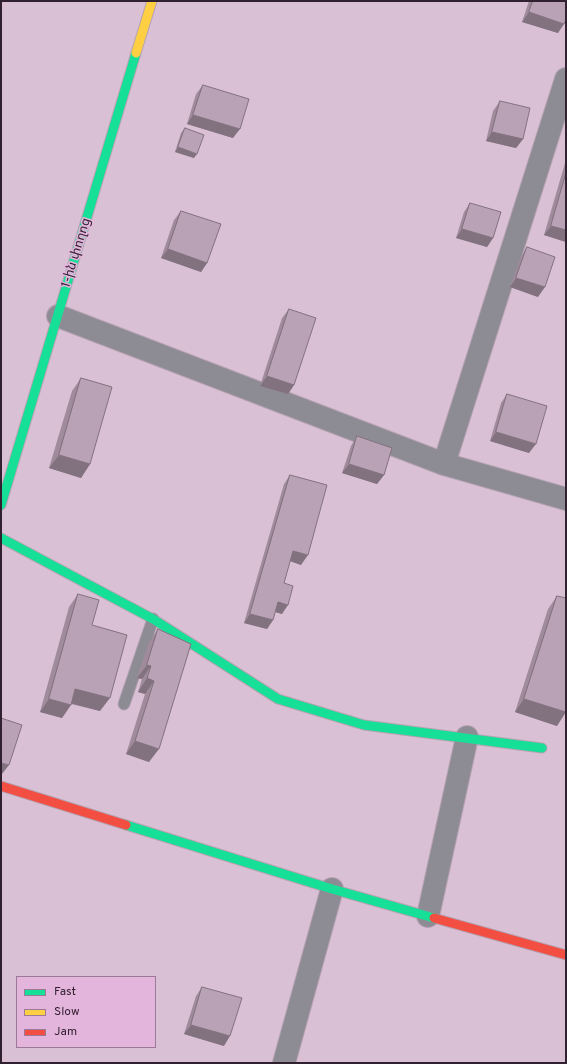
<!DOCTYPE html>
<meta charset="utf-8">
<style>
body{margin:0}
#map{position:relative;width:567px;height:1064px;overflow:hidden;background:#dac0d5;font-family:Overpass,sans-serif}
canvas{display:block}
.frame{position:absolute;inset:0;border:2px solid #31202f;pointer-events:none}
.legend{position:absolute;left:16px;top:976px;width:140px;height:72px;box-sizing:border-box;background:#e4b5dc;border:1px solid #9c7997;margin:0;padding:5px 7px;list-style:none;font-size:12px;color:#31202f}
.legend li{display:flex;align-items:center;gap:8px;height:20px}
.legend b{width:20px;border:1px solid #9c7997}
</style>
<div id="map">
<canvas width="567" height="1064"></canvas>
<div class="frame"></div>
<ul class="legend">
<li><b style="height:5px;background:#16e098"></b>Fast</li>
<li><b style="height:5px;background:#ffcf43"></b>Slow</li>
<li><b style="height:5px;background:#f24e42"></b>Jam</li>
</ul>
</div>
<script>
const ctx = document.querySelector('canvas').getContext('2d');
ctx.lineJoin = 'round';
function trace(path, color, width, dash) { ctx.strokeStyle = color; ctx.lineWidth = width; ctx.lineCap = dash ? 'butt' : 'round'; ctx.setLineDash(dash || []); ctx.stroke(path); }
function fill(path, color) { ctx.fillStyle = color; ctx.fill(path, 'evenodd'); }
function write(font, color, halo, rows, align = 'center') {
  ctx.font = font + ' Overpass,"Noto Sans Armenian",sans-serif'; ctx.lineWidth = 3; ctx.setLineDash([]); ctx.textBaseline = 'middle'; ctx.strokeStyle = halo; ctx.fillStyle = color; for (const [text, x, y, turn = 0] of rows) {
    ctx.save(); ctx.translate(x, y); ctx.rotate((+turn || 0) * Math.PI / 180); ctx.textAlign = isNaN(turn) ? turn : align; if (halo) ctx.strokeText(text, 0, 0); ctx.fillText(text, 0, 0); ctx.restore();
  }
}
const lane = new Path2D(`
 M 124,704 L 153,619`);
const street = new Path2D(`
 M 58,316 L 444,464 L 566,499
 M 444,464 L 566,79
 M 428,916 L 467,737
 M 284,1063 L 332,889`);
const fast = new Path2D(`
 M 1,505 L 136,53
 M 1,538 L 153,619 L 278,699 L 364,725 L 542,748
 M 126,825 L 332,889 L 434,918`);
const slow = new Path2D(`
 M 136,53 L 152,1`);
const jam = new Path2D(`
 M 1,786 L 126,825
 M 434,918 L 566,955`);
const wall = new Path2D(`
 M 529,1 L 566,1 L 558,33 L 522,22 Z
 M 203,85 L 233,138 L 187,124 L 196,94 Z
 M 500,101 L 523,139 L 516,148 L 486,141 L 493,111 Z
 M 185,128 L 194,158 L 175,152 L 181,133 Z
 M 566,162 L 566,242 L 544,235 L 565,163 Z
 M 470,203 L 493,238 L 487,247 L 456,238 L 464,212 Z
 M 181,211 L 207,263 L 201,272 L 161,258 L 174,220 Z
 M 527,247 L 538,297 L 510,287 L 521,257 Z
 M 289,309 L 294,385 L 288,394 L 260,386 L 282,318 Z
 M 81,378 L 90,464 L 81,478 L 49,468 L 72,391 Z
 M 507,394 L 529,453 L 490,441 L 501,403 Z
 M 357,436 L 384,475 L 377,484 L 342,473 L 351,446 Z
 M 290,475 L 301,565 L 290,561 L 284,583 L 282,614 L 275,612 L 273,620 L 267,629 L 244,623 L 284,484 Z
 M 78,594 L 92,625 L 100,711 L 71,704 L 62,718 L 40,712 L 69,607 Z
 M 557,596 L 557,726 L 515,712 L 548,609 Z
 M 158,629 L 149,762 L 126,754 L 145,694 L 138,692 L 142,679 L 137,678 L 149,642 Z
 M 202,987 L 224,1046 L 184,1034 L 196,996 Z`);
const shadedWall = new Path2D(`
 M 529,12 L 564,24 L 558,33 L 522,22 Z
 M 193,115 L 240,129 L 233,138 L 187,124 Z
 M 492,132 L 523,139 L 516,148 L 486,141 Z
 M 178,147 L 197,154 L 194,158 L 175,152 Z
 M 551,226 L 566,230 L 566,242 L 544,235 Z
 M 462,229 L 493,238 L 487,247 L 456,238 Z
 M 168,249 L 207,263 L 201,272 L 161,258 Z
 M 516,278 L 545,287 L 538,297 L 510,287 Z
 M 267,376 L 294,385 L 288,394 L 260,386 Z
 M 496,432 L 536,444 L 529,453 L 490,441 Z
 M 59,455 L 90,464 L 81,478 L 49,468 Z
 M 349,464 L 384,475 L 377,484 L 342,473 Z
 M 293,551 L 308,555 L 301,565 L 287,560 Z
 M 278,602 L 288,605 L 282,614 L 272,611 Z
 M 250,614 L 273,620 L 267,629 L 244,623 Z
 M 147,665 L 151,666 L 142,679 L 137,678 Z
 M 147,678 L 154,681 L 145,694 L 138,692 Z
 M 75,689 L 110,698 L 100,711 L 66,702 Z
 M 49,699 L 71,705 L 62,718 L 40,712 Z
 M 524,699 L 566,712 L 557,726 L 515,712 Z
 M 135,741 L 159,749 L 149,762 L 126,754 Z
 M 1,763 L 9,765 L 2,774 L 1,774 Z
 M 191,1025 L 230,1036 L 224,1046 L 184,1034 Z`);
const building = new Path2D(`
 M 533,1 L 566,1 L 566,19 L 564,24 L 529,12 Z
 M 203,85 L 249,99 L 240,129 L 193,115 Z
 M 500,101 L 530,108 L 523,139 L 492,132 Z
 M 185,128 L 204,135 L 197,154 L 178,147 Z
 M 566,173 L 566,230 L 551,226 Z
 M 470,203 L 501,212 L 493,238 L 462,229 Z
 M 181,211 L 221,224 L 207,263 L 168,249 Z
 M 527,247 L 555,257 L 545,287 L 516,278 Z
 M 289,309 L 316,318 L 294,385 L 267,376 Z
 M 81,378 L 112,387 L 90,464 L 59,455 Z
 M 507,394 L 547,406 L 536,444 L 496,432 Z
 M 357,436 L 392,448 L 384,475 L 349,464 Z
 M 290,475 L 327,485 L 308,555 L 293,551 L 284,583 L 293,586 L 288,605 L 278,602 L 273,620 L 250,614 Z
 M 78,594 L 99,600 L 92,625 L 127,635 L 110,698 L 75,689 L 71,705 L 49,699 Z
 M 557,596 L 566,598 L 566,712 L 524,699 Z
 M 158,629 L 191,644 L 159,749 L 135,741 L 154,681 L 147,678 L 151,666 L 147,665 Z
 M 1,718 L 22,725 L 9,765 L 1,763 Z
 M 202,987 L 242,998 L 230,1036 L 191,1025 Z`);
const streetNames = [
 ["1-ին փողոց",77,253,-73]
];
trace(lane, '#b6a2b2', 13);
trace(street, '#b6a2b2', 24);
trace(fast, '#b6a2b2', 11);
trace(slow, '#b6a2b2', 11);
trace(jam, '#b6a2b2', 11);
trace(lane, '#8d8c95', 11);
trace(street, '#8d8c95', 22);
trace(fast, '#16e098', 9);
trace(slow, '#ffcf43', 9);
trace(jam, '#f24e42', 9);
fill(wall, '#a08b9d');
fill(shadedWall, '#82717f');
fill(building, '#baa2b6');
trace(building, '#82717f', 1);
write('13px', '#31202f', '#e4b5dc', streetNames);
</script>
